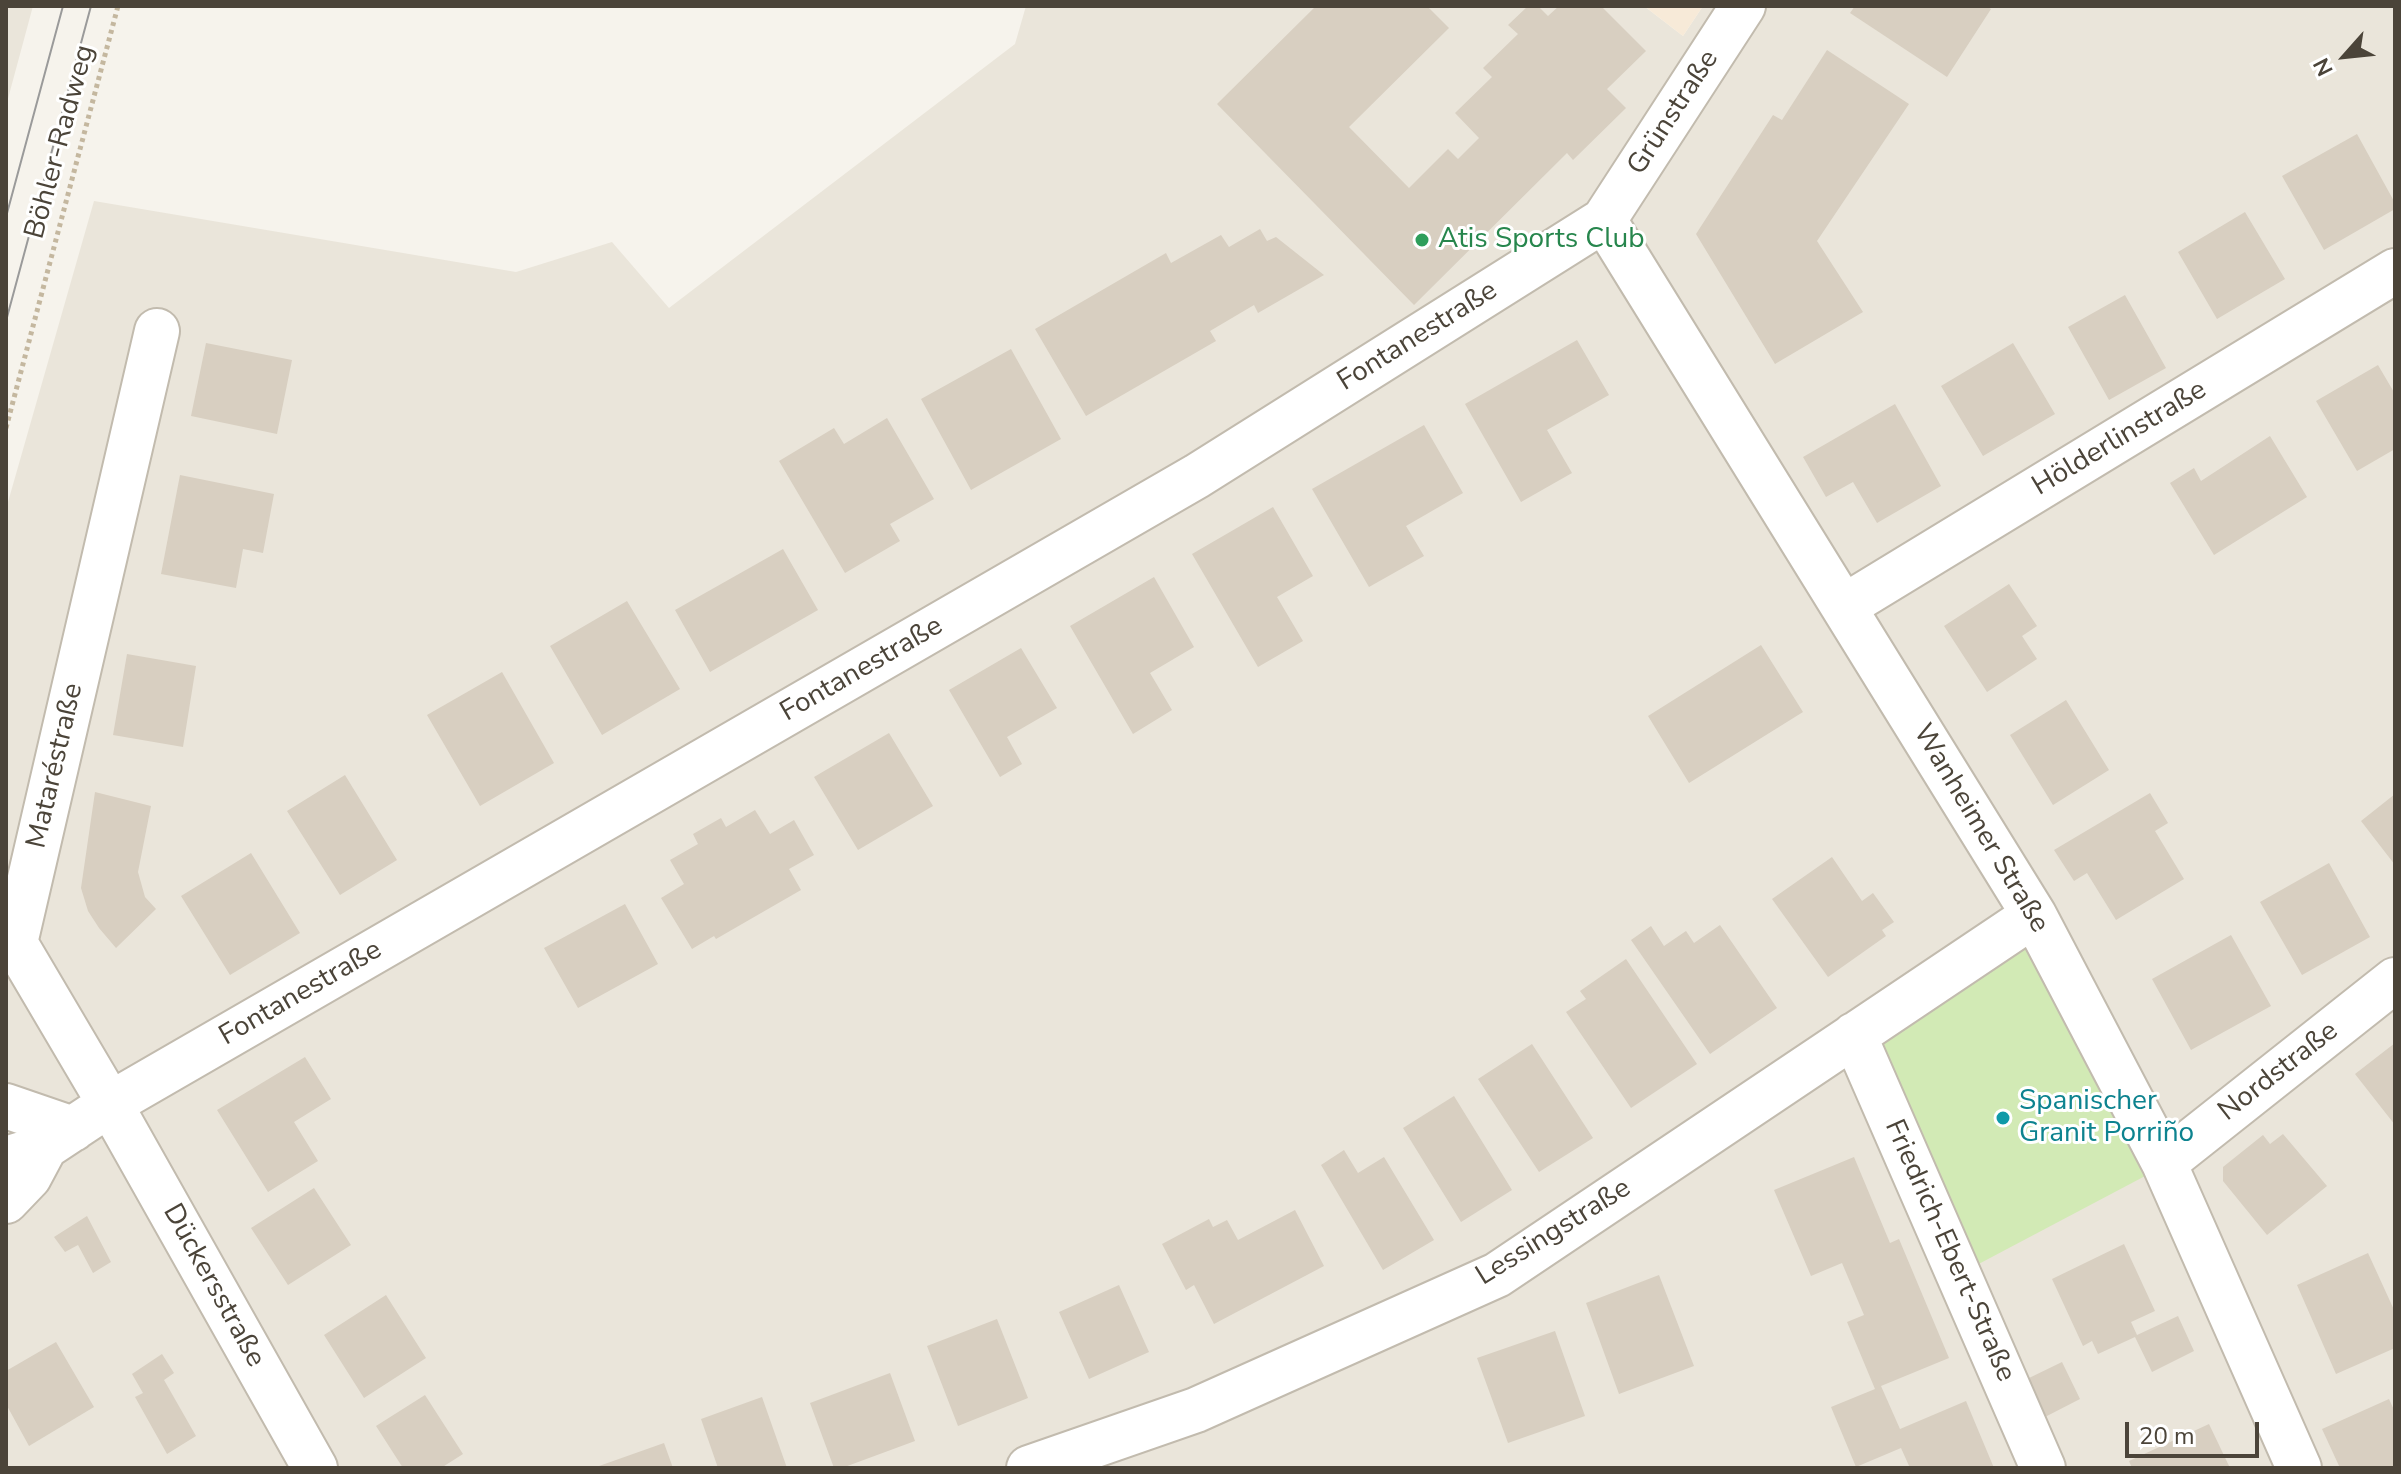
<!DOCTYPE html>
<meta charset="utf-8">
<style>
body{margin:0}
#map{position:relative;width:2401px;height:1474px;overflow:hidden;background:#f6f3ec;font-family:"Nunito Sans",sans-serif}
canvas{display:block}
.frame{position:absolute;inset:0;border:8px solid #4b4439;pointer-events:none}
.north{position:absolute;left:2305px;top:16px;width:80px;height:80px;-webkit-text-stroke:6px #fff;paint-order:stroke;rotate:243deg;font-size:22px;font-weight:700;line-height:32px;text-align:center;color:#4b4439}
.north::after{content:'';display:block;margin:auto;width:28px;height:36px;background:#4b4439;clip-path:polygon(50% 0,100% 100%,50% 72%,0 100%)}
.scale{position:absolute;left:2125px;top:1422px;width:134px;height:36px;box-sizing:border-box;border:4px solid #4b4439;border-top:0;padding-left:10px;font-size:24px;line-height:28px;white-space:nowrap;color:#4b4439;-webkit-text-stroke:6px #fff;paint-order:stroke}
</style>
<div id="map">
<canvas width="2401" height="1474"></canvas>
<div class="frame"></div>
<div class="north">N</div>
<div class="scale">20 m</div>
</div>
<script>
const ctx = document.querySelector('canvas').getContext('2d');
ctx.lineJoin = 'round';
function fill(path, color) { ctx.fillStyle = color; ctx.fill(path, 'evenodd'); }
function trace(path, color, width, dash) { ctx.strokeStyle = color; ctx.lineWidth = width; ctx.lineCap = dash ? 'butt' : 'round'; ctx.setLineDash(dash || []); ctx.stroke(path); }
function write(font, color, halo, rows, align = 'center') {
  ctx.font = font + ' "Nunito Sans",sans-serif'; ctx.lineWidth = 6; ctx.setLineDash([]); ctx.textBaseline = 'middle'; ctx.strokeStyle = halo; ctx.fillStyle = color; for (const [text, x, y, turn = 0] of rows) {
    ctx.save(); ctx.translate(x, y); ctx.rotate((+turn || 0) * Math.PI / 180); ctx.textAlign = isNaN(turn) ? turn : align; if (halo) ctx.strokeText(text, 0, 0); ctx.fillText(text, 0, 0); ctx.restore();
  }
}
const residential = new Path2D(`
 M 6,6 L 33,6 L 6,106 Z
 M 1026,6 L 1644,6 L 1683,36 L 1703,6 L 2395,6 L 2395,1468 L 6,1468 L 6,509 L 94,201 L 516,272 L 612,242 L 669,308 L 1015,44 Z`);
const commercial = new Path2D(`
 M 1644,6 L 1703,6 L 1683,36 Z`);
const green = new Path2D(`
 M 2025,945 L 2147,1175 L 1973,1267 L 1874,1043 Z`);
const building = new Path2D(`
 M 1316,6 L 1431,6 L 1429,8 L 1449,28 L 1349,127 L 1409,188 L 1448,149 L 1458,159 L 1479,138 L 1455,113 L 1492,77 L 1483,68 L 1518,34 L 1508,25 L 1528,6 L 1538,6 L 1548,16 L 1559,6 L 1601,6 L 1646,51 L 1607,89 L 1626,108 L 1573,160 L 1567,153 L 1414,305 L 1217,104 Z
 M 1855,6 L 1986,6 L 1991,9 L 1947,77 L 1850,13 Z
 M 1827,50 L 1909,104 L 1817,241 L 1863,312 L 1775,364 L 1696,234 L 1773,115 L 1782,120 Z
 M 2357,134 L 2395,203 L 2395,209 L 2324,250 L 2282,176 Z
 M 2245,212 L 2285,279 L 2217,319 L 2178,252 Z
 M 1260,229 L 1267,241 L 1276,237 L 1324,275 L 1258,313 L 1254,305 L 1210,331 L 1216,341 L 1086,416 L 1035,329 L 1166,253 L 1171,263 L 1221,235 L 1229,247 Z
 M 2125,295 L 2166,368 L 2109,400 L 2068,327 Z
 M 1577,340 L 1609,395 L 1547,430 L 1572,473 L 1521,502 L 1465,404 Z
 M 206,343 L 292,360 L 277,434 L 191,416 Z
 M 2013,343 L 2055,414 L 1983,456 L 1941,386 Z
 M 1011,349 L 1061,439 L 971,490 L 921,399 Z
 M 2378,365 L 2395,394 L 2395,449 L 2357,471 L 2316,401 Z
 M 1895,404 L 1941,486 L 1877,523 L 1853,482 L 1826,497 L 1803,457 Z
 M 887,418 L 934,499 L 890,524 L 900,541 L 845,573 L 779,461 L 834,428 L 844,444 Z
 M 1424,425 L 1463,493 L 1406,526 L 1424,556 L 1369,587 L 1312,489 Z
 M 2270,436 L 2307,497 L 2214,555 L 2170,483 L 2194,468 L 2201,481 Z
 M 180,475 L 274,494 L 263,553 L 243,549 L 236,588 L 161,574 Z
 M 1273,507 L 1313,576 L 1277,597 L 1303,641 L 1258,667 L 1192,554 Z
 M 783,549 L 818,610 L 710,672 L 675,610 Z
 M 1154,577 L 1194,647 L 1150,673 L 1172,710 L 1133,734 L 1070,626 Z
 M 2009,584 L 2037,626 L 2022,636 L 2037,659 L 1987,692 L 1944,626 Z
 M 627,601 L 680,689 L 602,735 L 550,646 Z
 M 1761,645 L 1803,712 L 1689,783 L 1648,716 Z
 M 1021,648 L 1057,708 L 1007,737 L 1022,764 L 1000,777 L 949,690 Z
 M 127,654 L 196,666 L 183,747 L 113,735 Z
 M 502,672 L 554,763 L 480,806 L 427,715 Z
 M 2066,700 L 2109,770 L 2053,805 L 2010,735 Z
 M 889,733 L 933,806 L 858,850 L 814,777 Z
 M 345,775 L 397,860 L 340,895 L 287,811 Z
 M 95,792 L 151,806 L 138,872 L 145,897 L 156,909 L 116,948 L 99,928 L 88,911 L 81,888 Z
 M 2150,793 L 2168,823 L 2155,831 L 2184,879 L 2116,920 L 2087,873 L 2074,881 L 2054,850 Z
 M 2395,794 L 2395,865 L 2361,821 Z
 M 755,810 L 770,834 L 794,820 L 814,855 L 789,869 L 801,890 L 716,939 L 714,936 L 692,949 L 661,898 L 684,884 L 670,860 L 698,844 L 693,834 L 721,818 L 726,827 Z
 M 251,853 L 300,933 L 230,975 L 181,896 Z
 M 1832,857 L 1862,901 L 1873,893 L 1894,922 L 1882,930 L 1886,936 L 1828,977 L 1772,899 Z
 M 2329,863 L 2370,937 L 2302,975 L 2260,902 Z
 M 625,904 L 658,964 L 578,1008 L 544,948 Z
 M 1720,925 L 1777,1008 L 1710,1054 L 1631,940 L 1651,926 L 1664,946 L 1686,931 L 1694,943 Z
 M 2231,935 L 2271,1006 L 2191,1050 L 2152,979 Z
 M 1626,959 L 1697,1064 L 1631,1108 L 1566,1012 L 1586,999 L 1580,991 Z
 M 2395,1043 L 2395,1125 L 2355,1074 Z
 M 1532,1044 L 1593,1138 L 1539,1172 L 1478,1079 Z
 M 305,1057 L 331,1099 L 294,1122 L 318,1161 L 268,1192 L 217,1110 Z
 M 1454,1096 L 1512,1190 L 1461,1222 L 1403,1128 Z
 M 2283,1134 L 2327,1186 L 2267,1235 L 2223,1181 L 2223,1167 L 2263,1135 L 2270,1144 Z
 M 1344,1150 L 1358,1173 L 1384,1157 L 1434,1240 L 1383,1270 L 1321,1165 Z
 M 1854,1157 L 1890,1243 L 1899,1239 L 1949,1358 L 1881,1386 L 1900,1429 L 1966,1401 L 1994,1468 L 1910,1468 L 1901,1448 L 1856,1467 L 1831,1407 L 1875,1389 L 1847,1322 L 1864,1315 L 1842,1263 L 1811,1276 L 1774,1190 Z
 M 314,1188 L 351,1245 L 288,1285 L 251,1228 Z
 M 1295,1210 L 1324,1266 L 1214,1324 L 1194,1285 L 1186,1290 L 1162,1244 L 1209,1219 L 1213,1227 L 1227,1220 L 1238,1240 Z
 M 87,1216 L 111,1262 L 93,1273 L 78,1245 L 65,1252 L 54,1237 Z
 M 2124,1244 L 2155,1311 L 2131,1322 L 2137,1335 L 2178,1316 L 2194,1351 L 2152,1372 L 2135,1337 L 2098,1354 L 2092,1341 L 2083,1346 L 2052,1279 Z
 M 2368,1253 L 2395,1312 L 2395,1348 L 2336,1374 L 2297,1285 Z
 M 1659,1275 L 1694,1366 L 1619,1394 L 1586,1303 Z
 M 1119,1285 L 1149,1352 L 1089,1379 L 1059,1312 Z
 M 386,1295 L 426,1358 L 364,1398 L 324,1335 Z
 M 997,1319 L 1028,1398 L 958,1426 L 927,1346 Z
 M 1555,1331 L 1585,1416 L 1508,1443 L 1477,1358 Z
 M 56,1342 L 94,1407 L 29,1446 L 6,1404 L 6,1371 Z
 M 162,1354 L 174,1373 L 164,1380 L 196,1436 L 167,1454 L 135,1397 L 143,1393 L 132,1374 Z
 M 2062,1362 L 2080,1399 L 2045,1417 L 2027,1379 Z
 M 890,1373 L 915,1441 L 842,1468 L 834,1468 L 810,1403 Z
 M 425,1395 L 463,1454 L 441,1468 L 403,1468 L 376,1426 Z
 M 762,1397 L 787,1468 L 718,1468 L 701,1419 Z
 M 2389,1399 L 2395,1412 L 2395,1468 L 2340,1468 L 2322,1429 Z
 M 2209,1424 L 2230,1468 L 2132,1468 L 2129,1461 Z
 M 664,1443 L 673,1468 L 600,1468 L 599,1466 Z`);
const path = new Path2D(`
 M 6,428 L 118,6`);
const minor = new Path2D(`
 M 1604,220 L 2034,915 L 2164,1163 L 2299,1468
 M 157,331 L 15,943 L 110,1104 L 315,1468
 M 1845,606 L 2395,271
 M 1854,1035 L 2043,1468
 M 6,1106 L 73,1129
 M 6,1159 L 45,1147 L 110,1104 L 1197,476 L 1604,220 L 1743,6
 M 2164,1163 L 2395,980
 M 6,1201 L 29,1177 L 45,1147
 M 1029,1468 L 1196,1410 L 1497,1275 L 2034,915`);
const tram = new Path2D(`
 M 6,217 L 63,6
 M 6,321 L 91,6`);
const markers = [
 [1422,240,8,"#2e9e5b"],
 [2003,1118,8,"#0f9aa8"]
];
const streetNames = [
 ["Grünstraße",1674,113,-57],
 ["Böhler-Radweg",61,142,-75],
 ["Fontanestraße",1418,337,-32],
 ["Hölderlinstraße",2120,439,-31],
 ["Fontanestraße",862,670,-30],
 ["Mataréstraße",56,766,-77],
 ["Wanheimer Straße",1980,829,59],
 ["Fontanestraße",301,994,-30],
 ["Nordstraße",2279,1072,-38],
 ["Lessingstraße",1554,1233,-32],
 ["Friedrich-Ebert-Straße",1949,1251,66],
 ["Dückersstraße",213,1286,61]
];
const leisureNames = [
 ["Atis Sports Club",1438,240]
];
const cultureNames = [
 ["Spanischer",2019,1102],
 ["Granit Porriño",2019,1134]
];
fill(residential, '#eae5da');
fill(commercial, '#f7ead8');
fill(green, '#d2eab5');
fill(building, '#d8cfc1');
trace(minor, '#c2bbae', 48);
trace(path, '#c4b79f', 5, [4, 4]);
trace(minor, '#fff', 44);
trace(tram, '#9a9a9a', 2);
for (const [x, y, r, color] of markers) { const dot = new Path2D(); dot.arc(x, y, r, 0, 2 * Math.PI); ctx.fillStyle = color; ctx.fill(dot); trace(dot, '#fff', 3); }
write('28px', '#4b4439', '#fff', streetNames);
write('28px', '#27864d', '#fff', leisureNames, 'left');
write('28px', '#0d838f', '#fff', cultureNames, 'left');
</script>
